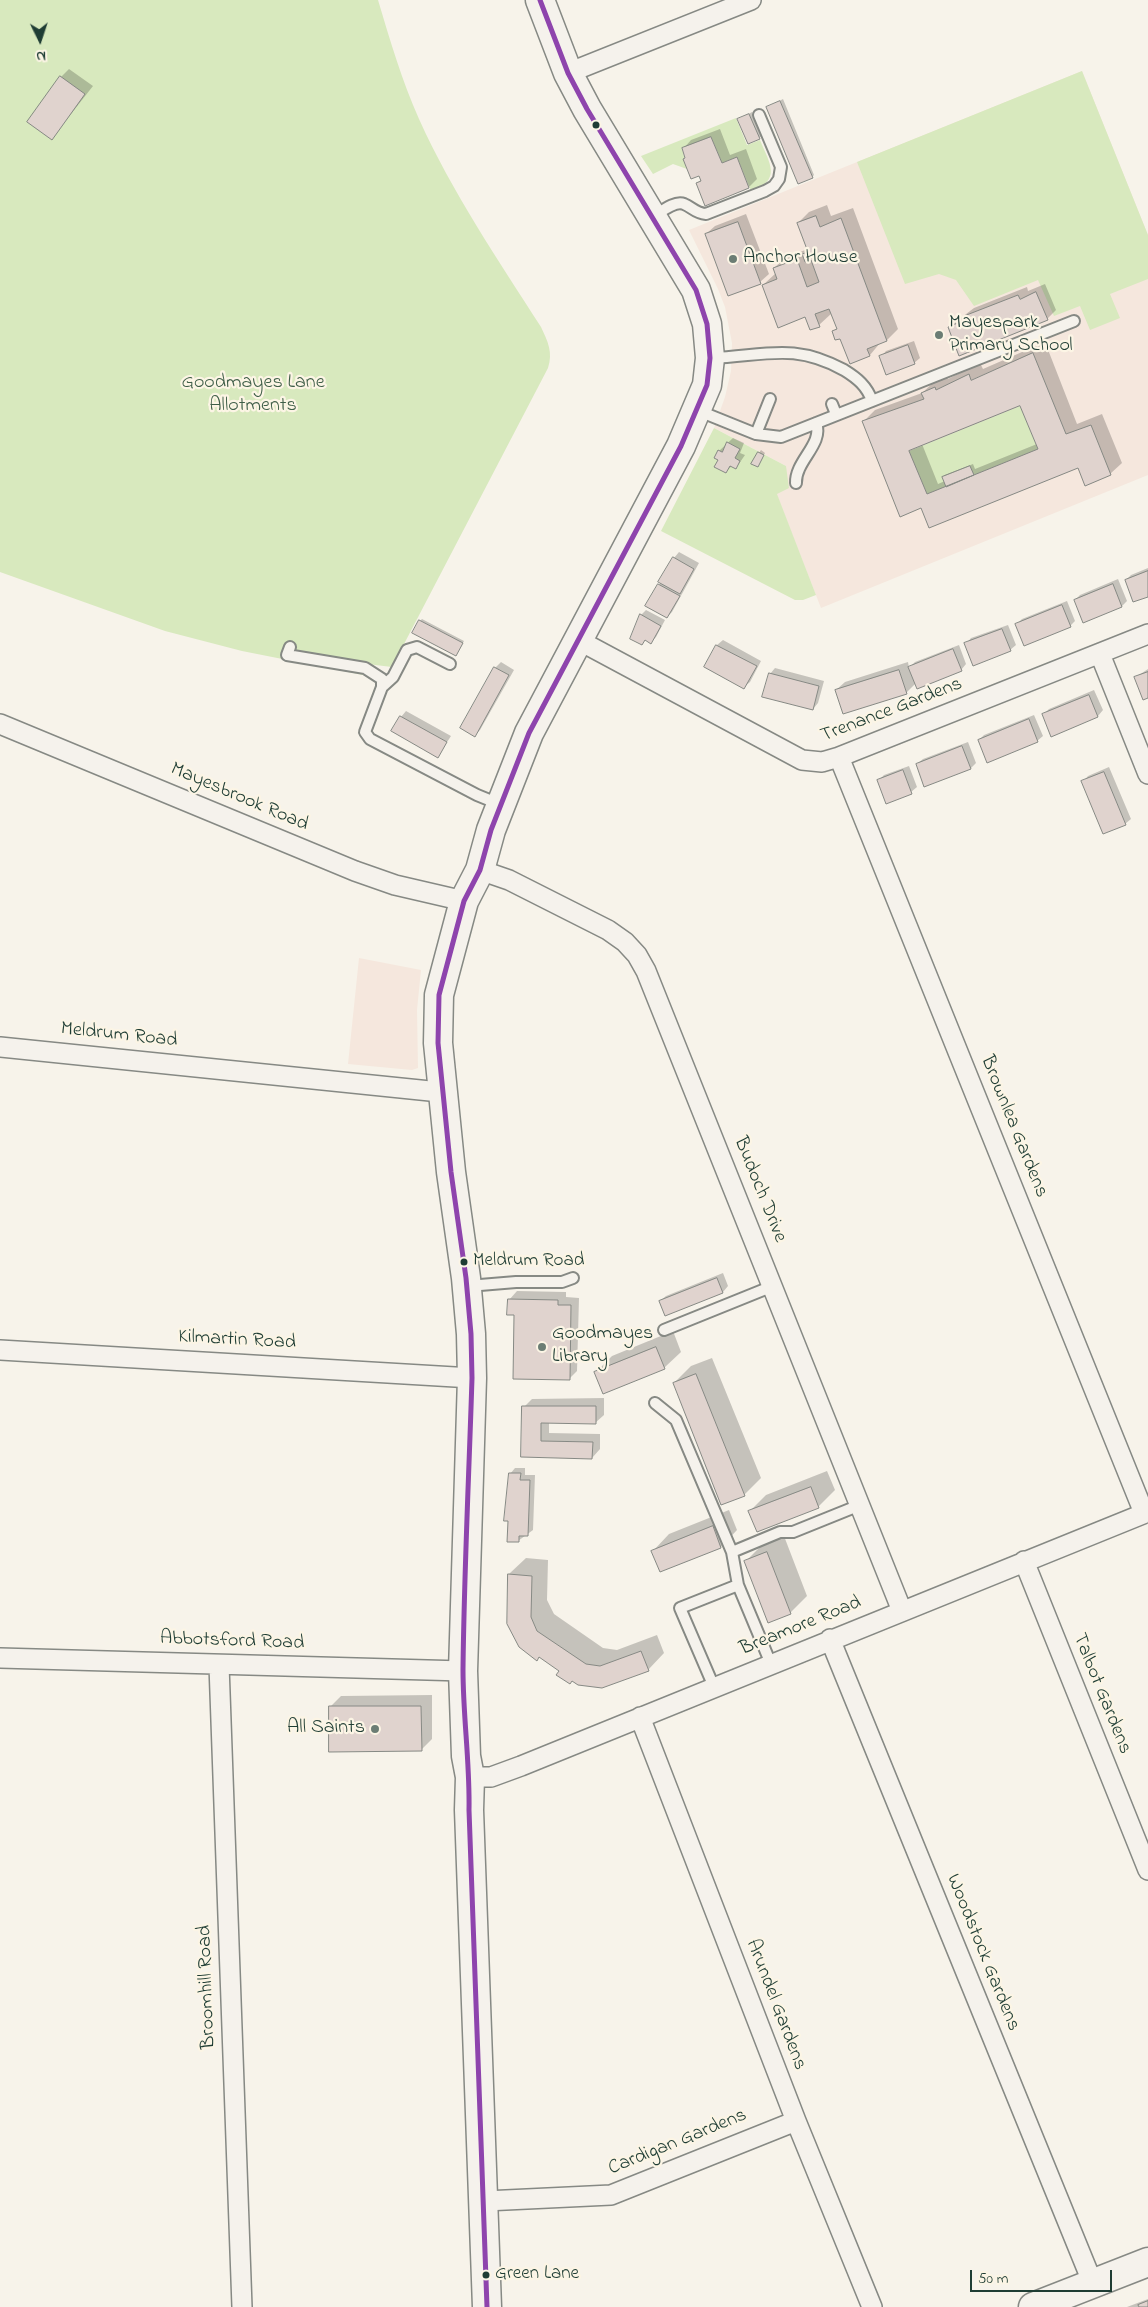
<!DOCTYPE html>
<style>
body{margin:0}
#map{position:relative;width:1148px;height:2307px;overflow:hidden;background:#f7f3ea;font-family:"Indie Flower",sans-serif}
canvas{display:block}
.north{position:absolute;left:15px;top:15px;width:50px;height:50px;-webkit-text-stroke:4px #fcf5e5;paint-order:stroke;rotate:176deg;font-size:14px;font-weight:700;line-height:20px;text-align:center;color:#1f3d34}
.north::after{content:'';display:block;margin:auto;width:18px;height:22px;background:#1f3d34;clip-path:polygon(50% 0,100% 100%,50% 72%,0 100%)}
.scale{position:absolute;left:970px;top:2270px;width:142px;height:22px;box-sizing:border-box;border:2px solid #1f3d34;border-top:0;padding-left:6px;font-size:15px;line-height:18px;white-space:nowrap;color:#1f3d34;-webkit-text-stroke:4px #fcf5e5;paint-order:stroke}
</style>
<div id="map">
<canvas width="1148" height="2307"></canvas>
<div class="north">N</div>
<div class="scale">50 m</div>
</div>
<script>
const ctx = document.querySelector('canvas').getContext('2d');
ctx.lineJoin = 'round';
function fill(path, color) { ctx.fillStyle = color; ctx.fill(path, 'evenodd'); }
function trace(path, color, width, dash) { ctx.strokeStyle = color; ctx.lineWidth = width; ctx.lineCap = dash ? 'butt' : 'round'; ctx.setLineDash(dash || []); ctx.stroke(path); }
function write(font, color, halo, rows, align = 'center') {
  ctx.font = font + ' "Indie Flower",sans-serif'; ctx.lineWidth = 4.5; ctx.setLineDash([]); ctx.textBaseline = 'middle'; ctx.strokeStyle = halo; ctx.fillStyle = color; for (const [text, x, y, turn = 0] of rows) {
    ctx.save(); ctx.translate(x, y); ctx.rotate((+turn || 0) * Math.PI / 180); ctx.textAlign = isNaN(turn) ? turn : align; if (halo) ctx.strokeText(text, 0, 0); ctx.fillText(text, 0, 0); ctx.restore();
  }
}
const built = new Path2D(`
 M 1082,71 L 1148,235 L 1148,475 L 821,608 L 776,493 L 786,466 L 714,428 L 725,397 L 731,371 L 732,343 L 725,307 L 718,289 L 689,230 Z
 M 359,958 L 421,970 L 417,1010 L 418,1068 L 412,1070 L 348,1064 Z`);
const green = new Path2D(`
 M 0,0 L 378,0 C 390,40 402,81 419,119 C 452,192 498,260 541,327 C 548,342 553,352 548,368 L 392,667 L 367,664 L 363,675 L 242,651 L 165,631 L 0,572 Z
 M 1082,71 L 1148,235 L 1148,279 L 1110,294 L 1120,318 L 1090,330 L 1080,306 L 1054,316 L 1038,280 L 974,306 L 956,280 L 939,274 L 905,284 L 857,162 Z
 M 736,118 L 747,145 L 760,140 C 770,164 782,180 751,191 L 737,157 L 722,163 L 711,137 L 682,148 L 687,169 L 673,164 L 653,174 L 641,156 Z
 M 1020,406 L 1038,449 L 927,494 L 909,451 Z
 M 714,428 L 786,466 L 789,488 L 777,494 L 816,595 L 803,600 L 795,600 L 661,531 Z`);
const shadow = new Path2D(`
 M 69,69 L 93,86 L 52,138 L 61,77 Z
 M 783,99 L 814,175 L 812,177 L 768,107 Z
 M 752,112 L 762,136 L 759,138 L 739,119 Z
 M 720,129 L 730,155 L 746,149 L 757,179 L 749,187 L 697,183 L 702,179 L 683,149 L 691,140 Z
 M 827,205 L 831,216 L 853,208 L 898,329 L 887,340 L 880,343 L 870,355 L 833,332 L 838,327 L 832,313 L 819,325 L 763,285 L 776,273 L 774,268 L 786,257 L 808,249 L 798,223 L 809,212 Z
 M 746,214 L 769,274 L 760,282 L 706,234 L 715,226 Z
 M 1045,284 L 1056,310 L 1047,319 L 949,327 L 974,308 L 1027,287 L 1028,291 Z
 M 914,341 L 920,358 L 914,363 L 881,357 L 886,351 Z
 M 1045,342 L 1077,424 L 1102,414 L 1122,463 L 1110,474 L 1078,467 L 922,507 L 863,422 L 875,410 L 922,393 L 934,382 L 947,377 L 948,379 L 980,363 L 983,369 ZM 1021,404 L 1037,444 L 975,469 L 973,464 L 945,475 L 943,477 L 945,481 L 938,484 L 922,444 Z
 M 733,438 L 744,443 L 740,453 L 745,455 L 736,468 L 732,466 L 726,471 L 719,460 L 716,458 L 719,451 Z
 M 761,450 L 765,453 L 758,466 L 759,453 Z
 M 679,552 L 699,563 L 672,612 L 667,617 L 659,585 L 674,558 Z
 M 1148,568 L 1148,595 L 1126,580 L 1131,575 Z
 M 1118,579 L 1127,601 L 1122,606 L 1084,621 L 1075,600 L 1080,595 Z
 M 1067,601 L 1075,621 L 1070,626 L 1017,624 L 1022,619 Z
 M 646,610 L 665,620 L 656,637 L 651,642 L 646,639 L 642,644 L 641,615 Z
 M 422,619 L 464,641 L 458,652 L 456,654 L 420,621 Z
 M 1008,625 L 1016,645 L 1010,650 L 966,644 L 971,638 Z
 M 723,640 L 761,661 L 750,682 L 744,687 L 706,667 L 717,645 Z
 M 959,645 L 966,664 L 961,670 L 916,683 L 906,693 L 836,690 L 845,682 L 908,662 L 909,668 L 915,662 Z
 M 501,662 L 514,670 L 480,730 L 475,735 L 462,728 L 495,668 Z
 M 775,668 L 824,681 L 818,703 L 813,709 L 770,674 Z
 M 1148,669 L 1148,696 L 1136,677 Z
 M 1094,690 L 1103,710 L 1098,716 L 1052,735 L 1043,715 L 1049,709 Z
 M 406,711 L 451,736 L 438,756 L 401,717 Z
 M 1034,715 L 1043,736 L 1037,741 L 979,740 L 984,735 Z
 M 968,742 L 976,763 L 971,768 L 917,764 L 923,759 Z
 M 909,766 L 917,787 L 911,792 L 878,781 L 884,775 Z
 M 1109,767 L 1131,819 L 1125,824 L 1083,782 L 1088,776 Z
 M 723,1273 L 728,1286 L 723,1292 L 666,1314 L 660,1301 L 666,1296 Z
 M 517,1291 L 566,1292 L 566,1297 L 579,1298 L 577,1371 L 569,1379 L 515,1314 L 509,1300 Z
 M 673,1331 L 681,1352 L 664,1368 L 596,1372 L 612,1356 Z
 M 712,1358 L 761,1478 L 744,1495 L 674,1383 L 691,1366 Z
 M 604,1398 L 604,1415 L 595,1423 L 549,1422 L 549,1433 L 600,1434 L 600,1449 L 592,1458 L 523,1456 L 524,1407 L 532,1399 Z
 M 515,1468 L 525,1468 L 525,1475 L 535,1475 L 533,1530 L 518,1541 L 510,1474 Z
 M 827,1471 L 835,1490 L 818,1507 L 750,1511 L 766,1495 Z
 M 729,1510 L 737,1530 L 721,1547 L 653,1551 L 669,1534 Z
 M 784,1536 L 807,1596 L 790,1613 L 746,1561 L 762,1545 Z
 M 526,1558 L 548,1560 L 547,1600 L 554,1614 L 603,1648 L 617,1650 L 657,1635 L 664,1653 L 648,1670 L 561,1671 L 539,1656 L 509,1574 Z
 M 432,1695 L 432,1739 L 421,1750 L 330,1707 L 341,1696 Z
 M 1148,2299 L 1148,2307 L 1127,2307 Z`);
const building = new Path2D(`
 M 60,76 L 85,94 L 52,140 L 27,122 Z
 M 780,101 L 813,178 L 798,184 L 766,107 Z
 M 749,114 L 760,139 L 748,144 L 737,119 Z
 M 711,137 L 722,163 L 737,157 L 749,188 L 705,206 L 696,183 L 701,181 L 699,176 L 691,179 L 683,159 L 685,158 L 682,148 Z
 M 816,216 L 820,227 L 841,218 L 887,341 L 867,349 L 870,356 L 850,364 L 840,339 L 835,340 L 832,331 L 837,329 L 829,309 L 815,314 L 820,327 L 810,330 L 805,317 L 778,328 L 762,285 L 777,279 L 773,268 L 797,259 L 807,287 L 819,282 L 811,260 L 805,262 L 802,254 L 808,252 L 797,223 Z
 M 738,222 L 761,284 L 728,296 L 705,234 Z
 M 1036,292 L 1048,320 L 959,356 L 948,327 L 965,320 L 964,316 L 1018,295 L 1020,299 Z
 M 908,345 L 915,364 L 886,375 L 879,356 Z
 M 1033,353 L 1066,434 L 1091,425 L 1111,475 L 1085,486 L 1078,468 L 929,528 L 921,508 L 900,517 L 862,421 L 924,399 L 921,393 L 935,387 L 936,390 L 969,374 L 971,380 ZM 1020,406 L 1038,449 L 927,494 L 909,451 Z
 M 727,442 L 740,449 L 735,458 L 740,461 L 736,469 L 730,466 L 726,473 L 714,467 L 718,460 L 714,458 L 718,450 L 722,452 Z
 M 758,452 L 764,455 L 758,467 L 751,464 Z
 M 970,466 L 974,475 L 946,487 L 942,477 Z
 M 673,557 L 694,569 L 680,594 L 658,582 Z
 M 1148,571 L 1148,597 L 1133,602 L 1125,580 Z
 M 658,584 L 680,596 L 667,618 L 645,606 Z
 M 1113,584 L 1122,607 L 1083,623 L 1074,600 Z
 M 1062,605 L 1071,627 L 1024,646 L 1015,624 Z
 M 640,614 L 661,626 L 651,644 L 645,640 L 642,645 L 630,639 Z
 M 419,620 L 463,643 L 456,656 L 412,633 Z
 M 1002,629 L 1011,651 L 973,666 L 964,643 Z
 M 716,645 L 757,666 L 744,689 L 704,667 Z
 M 953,649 L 962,671 L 917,689 L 908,667 Z
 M 494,667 L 509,675 L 475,737 L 460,728 Z
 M 899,670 L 907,694 L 843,714 L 835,690 Z
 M 1148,672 L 1148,698 L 1143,700 L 1134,677 Z
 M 769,673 L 819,686 L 813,710 L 762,697 Z
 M 1089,695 L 1098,717 L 1051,737 L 1042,714 Z
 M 400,716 L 447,742 L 438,758 L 391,731 Z
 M 1029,719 L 1038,742 L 987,763 L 978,740 Z
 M 962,746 L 971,769 L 924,787 L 916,764 Z
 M 903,770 L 912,794 L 886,804 L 877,780 Z
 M 1104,772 L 1126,825 L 1103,834 L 1081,781 Z
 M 717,1278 L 723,1293 L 665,1316 L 659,1301 Z
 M 508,1299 L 558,1300 L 558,1305 L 571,1305 L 570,1380 L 513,1379 L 514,1315 L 507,1315 Z
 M 656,1347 L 665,1369 L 603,1394 L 594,1372 Z
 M 696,1374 L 745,1496 L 721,1505 L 673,1383 Z
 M 522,1406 L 596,1406 L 596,1424 L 541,1423 L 541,1441 L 593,1442 L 592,1459 L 521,1457 Z
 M 509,1473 L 521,1473 L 520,1480 L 530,1480 L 528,1536 L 519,1536 L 519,1542 L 507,1542 L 508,1521 L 504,1521 Z
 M 811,1487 L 819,1508 L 757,1532 L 748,1511 Z
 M 713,1526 L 721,1548 L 660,1572 L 651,1551 Z
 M 767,1552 L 791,1614 L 768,1623 L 744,1561 Z
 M 508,1574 L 532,1576 L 531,1617 L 537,1631 L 586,1664 L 600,1666 L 641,1651 L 649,1671 L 602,1688 L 578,1685 L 572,1681 L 570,1684 L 556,1675 L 559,1671 L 539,1657 L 537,1661 L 519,1647 L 507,1624 Z
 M 329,1706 L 421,1706 L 422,1751 L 329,1752 Z
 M 1148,2301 L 1148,2307 L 1139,2307 L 1138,2305 Z`);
const lane = new Path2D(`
 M 654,216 C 661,212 675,200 684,204 C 692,207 695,213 706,214 L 765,191 L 774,186 L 779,179 L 781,167 L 759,115
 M 711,358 C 765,356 793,342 844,370 C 857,378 867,386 872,401
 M 832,404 L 836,414
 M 699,411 L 756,434 L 781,437 L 1074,321
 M 756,434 L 770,399
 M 796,483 C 795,461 824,444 816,423
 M 290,647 L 287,655 L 365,668 L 382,679 L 382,687 L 365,732 L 370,739 L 477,795 L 499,804
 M 382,687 L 393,677 L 407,650 L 417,647 L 450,664
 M 468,1286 L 516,1282 L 562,1282 L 573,1278
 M 664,1330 L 773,1286
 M 655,1403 L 676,1420 L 732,1552 L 738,1585 L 771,1664
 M 732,1552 L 780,1532 L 793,1532 L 860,1505
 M 714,1687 L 680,1608 L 738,1585`);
const street = new Path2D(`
 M 568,73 L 751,0
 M 580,641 L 802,760 L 822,762 L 839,757 L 1148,634
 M 1100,654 L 1148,774
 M 0,724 L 355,871 L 395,885 L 464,901
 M 839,757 L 1144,1513
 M 480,870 L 509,880 L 608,930 L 625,942 L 637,955 L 646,971 L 902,1611
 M 0,1047 L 430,1091 L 443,1090
 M 0,1350 L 472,1378
 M 1024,1561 L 1148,1870
 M 830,1639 L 1093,2284
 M 0,1658 L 463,1671
 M 219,1665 L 242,2307
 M 640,1717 L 796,2121 L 872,2307
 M 470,1777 L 491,1777 L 521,1766 L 1148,1512
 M 485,2201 L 611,2195 L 796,2121`);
const secondary = new Path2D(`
 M 487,2307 L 469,1810 L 470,1777 L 466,1756 L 463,1671 L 472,1378 L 471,1334 L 466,1278 L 451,1172 L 438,1043 L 439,995 L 464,901 L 480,870 L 491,830 L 529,733 L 681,446 L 707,385 L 710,358 L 707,324 L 696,290 L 587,109 L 568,73 L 540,0`);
const primary = new Path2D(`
 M 1033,2307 L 1148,2262`);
const bus1 = new Path2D(`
 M 487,2307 L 469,1810 C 470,1763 463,1717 463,1670 C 464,1573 469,1475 472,1378 L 471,1334 L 466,1278 L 451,1172 L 438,1043 L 439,995 L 464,901 L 480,870 L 491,830 L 529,733 L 681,446 L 707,385 L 710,358 L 707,324 L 696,290 L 587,109 L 568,73 L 540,0`);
const markers = [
 [596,125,4.5,"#1f3d34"],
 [733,259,5,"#6b7d74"],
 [939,335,5,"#6b7d74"],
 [464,1262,4.5,"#1f3d34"],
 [542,1347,5,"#6b7d74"],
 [375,1729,5,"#6b7d74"],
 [486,2275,4.5,"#1f3d34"]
];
const busNames = [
 ["Meldrum Road",473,1262],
 ["Green Lane",495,2275]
];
const poiNames = [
 ["Anchor House",743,259],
 ["Mayespark",949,324],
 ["Primary School",949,347],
 ["Goodmayes",552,1335],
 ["Library",552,1358],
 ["All Saints",365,1729,"right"]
];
const parkNames = [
 ["Goodmayes Lane",253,384],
 ["Allotments",253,407]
];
const streetNames = [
 ["Trenance Gardens",892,711,-21],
 ["Mayesbrook Road",239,798,23],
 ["Meldrum Road",119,1036,6],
 ["Brownlea Gardens",1013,1127,68],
 ["Budoch Drive",759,1190,68],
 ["Kilmartin Road",237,1341,3],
 ["Breamore Road",801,1627,-22],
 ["Abbotsford Road",232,1642,2],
 ["Talbot Gardens",1101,1694,68],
 ["Woodstock Gardens",982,1953,68],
 ["Broomhill Road",208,1987,-92],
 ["Arundel Gardens",775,2005,69],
 ["Cardigan Gardens",678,2143,-22]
];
fill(built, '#f5e7dd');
fill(green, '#d8e9be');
fill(shadow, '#0003');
fill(building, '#e0d3ce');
trace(building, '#868984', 1);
trace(lane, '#868984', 14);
trace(street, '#868984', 22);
trace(secondary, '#868984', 31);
trace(primary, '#868984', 31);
trace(lane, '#f5f2ec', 10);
trace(street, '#f5f2ec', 19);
trace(secondary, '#f5f2ec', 28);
trace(primary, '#f5f2ec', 28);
trace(bus1, '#8e44ad', 5);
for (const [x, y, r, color] of markers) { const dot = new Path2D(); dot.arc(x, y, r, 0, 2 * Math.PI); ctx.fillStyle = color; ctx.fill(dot); trace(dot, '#fcf5e5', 2); }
write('19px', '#1f3d34', '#fcf5e5', busNames, 'left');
write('20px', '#1f3d34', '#fcf5e5', poiNames, 'left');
write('20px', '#3f5e48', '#fcf5e5', parkNames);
write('20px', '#1f3d34', '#fcf5e5', streetNames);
</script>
